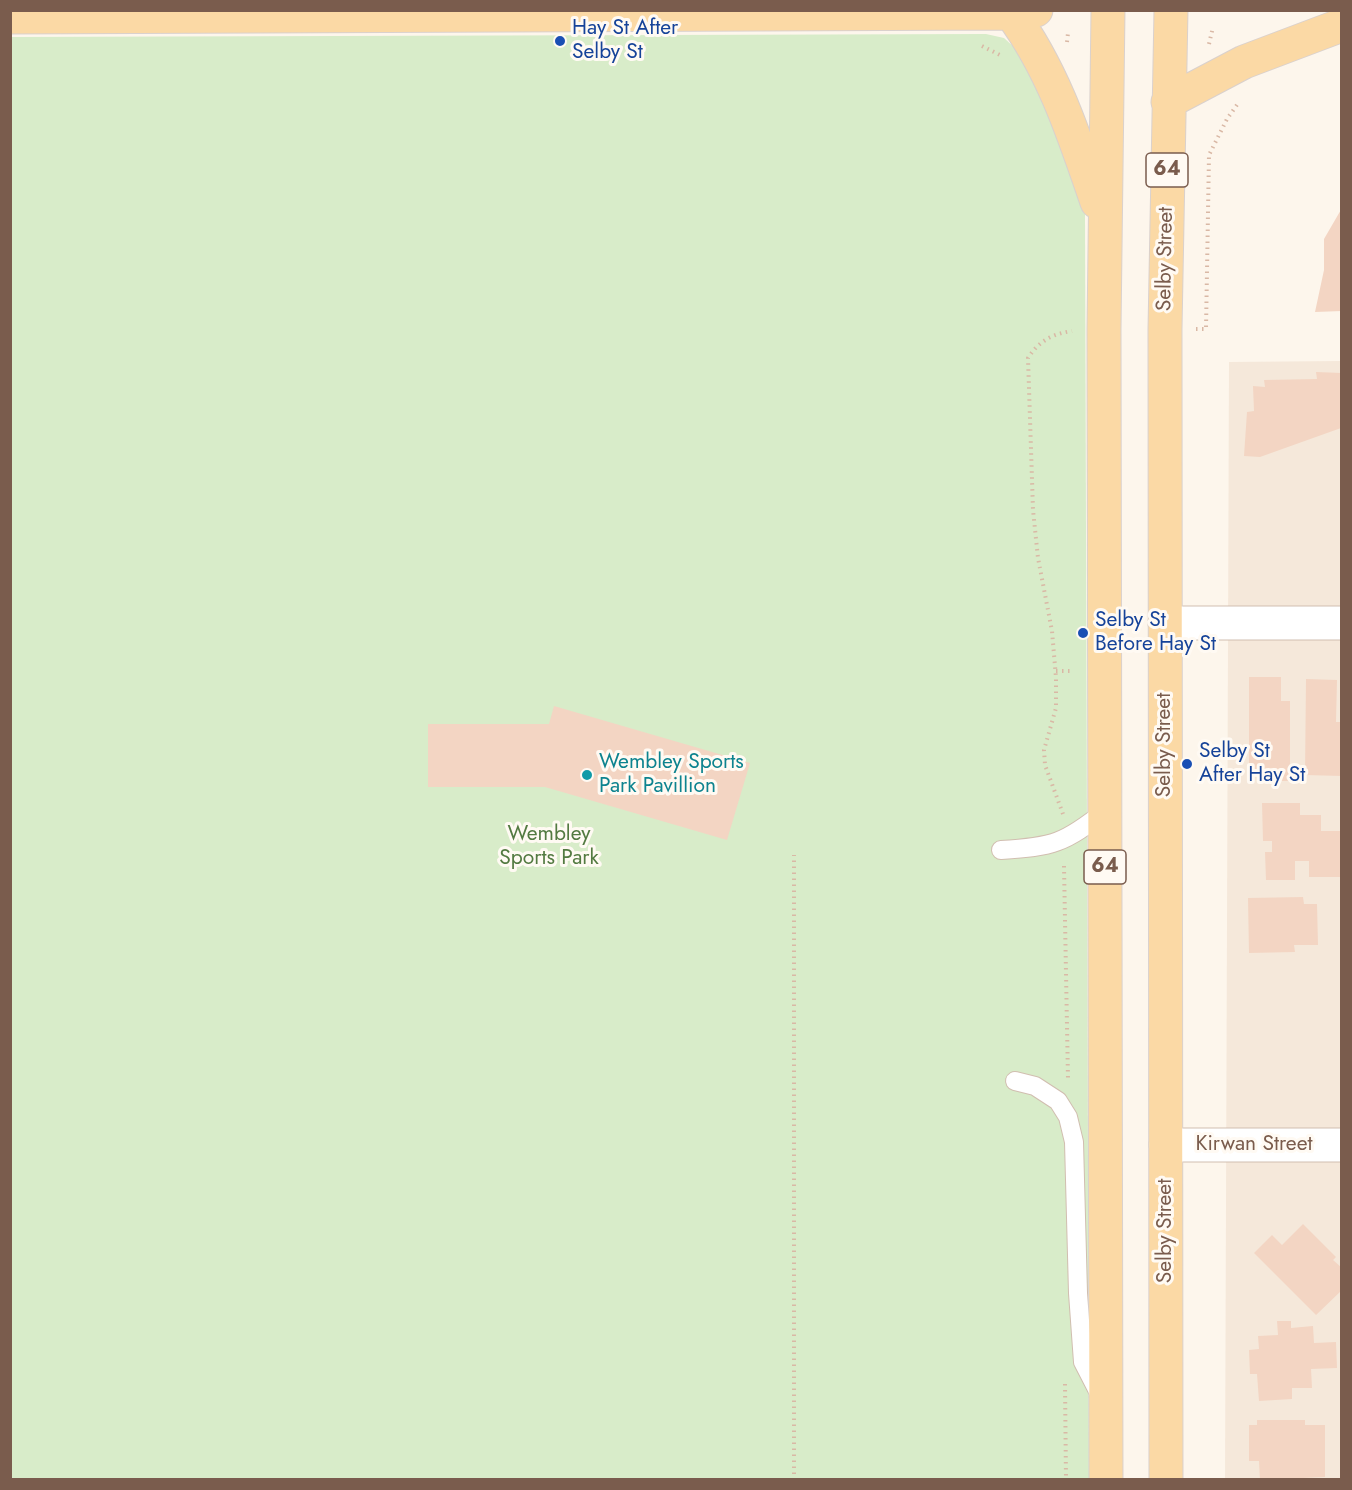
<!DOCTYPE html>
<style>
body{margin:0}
#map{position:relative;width:1352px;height:1490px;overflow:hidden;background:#fdf6ec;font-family:Jost,sans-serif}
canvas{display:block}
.frame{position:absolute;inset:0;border:12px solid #7a5c4d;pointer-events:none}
</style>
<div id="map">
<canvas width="1352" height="1490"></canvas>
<div class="frame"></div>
</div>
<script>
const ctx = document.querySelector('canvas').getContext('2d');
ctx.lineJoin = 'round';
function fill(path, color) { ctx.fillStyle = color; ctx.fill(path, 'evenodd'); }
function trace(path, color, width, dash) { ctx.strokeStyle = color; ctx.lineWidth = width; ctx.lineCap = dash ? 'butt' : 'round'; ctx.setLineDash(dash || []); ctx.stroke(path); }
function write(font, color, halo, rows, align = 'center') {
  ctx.font = font + ' Jost,sans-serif'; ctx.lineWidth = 6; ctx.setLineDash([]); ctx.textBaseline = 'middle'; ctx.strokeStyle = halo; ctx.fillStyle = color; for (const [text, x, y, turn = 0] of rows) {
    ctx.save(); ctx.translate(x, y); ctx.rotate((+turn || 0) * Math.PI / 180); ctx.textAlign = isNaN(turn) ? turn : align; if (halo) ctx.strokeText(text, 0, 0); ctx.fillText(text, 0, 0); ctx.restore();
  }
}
const residential = new Path2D(`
 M 1341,361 L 1341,1479 L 1225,1480 L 1229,362 Z`);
const green = new Path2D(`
 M 986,34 L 1004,38 L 1026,58 L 1083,191 L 1085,215 L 1089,1479 L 11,1479 L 10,37 Z`);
const building = new Path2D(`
 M 1342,208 L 1342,311 L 1315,312 L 1324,270 L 1324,239 Z
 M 1316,372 L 1342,373 L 1341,428 L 1260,457 L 1244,456 L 1247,412 L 1254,411 L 1253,386 L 1265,387 L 1264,380 L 1317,379 Z
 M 1249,677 L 1281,677 L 1281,701 L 1290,701 L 1290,781 L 1267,781 L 1267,774 L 1249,774 Z
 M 1306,679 L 1337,680 L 1336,722 L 1342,722 L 1342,776 L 1305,775 Z
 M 554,706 L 750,763 L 727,840 L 545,787 L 428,787 L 428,724 L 549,724 Z
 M 1262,803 L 1300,803 L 1300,815 L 1321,815 L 1321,831 L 1342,831 L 1342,877 L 1309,877 L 1309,861 L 1295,861 L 1295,880 L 1266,880 L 1265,852 L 1272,852 L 1272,841 L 1263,841 Z
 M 1303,897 L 1304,904 L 1317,904 L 1318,945 L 1294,945 L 1295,952 L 1249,953 L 1248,898 Z
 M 1303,1224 L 1336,1257 L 1333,1260 L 1342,1268 L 1342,1290 L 1316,1315 L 1254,1253 L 1272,1235 L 1282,1245 Z
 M 1277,1321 L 1291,1321 L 1291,1328 L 1313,1326 L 1314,1343 L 1336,1342 L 1337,1368 L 1311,1369 L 1312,1388 L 1292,1388 L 1292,1399 L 1259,1401 L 1257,1374 L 1250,1374 L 1249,1350 L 1259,1349 L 1258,1336 L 1278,1335 Z
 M 1257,1420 L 1305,1420 L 1305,1425 L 1325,1425 L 1325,1477 L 1260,1480 L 1259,1461 L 1249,1461 L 1249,1425 L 1257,1425 Z`);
const path = new Path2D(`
 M 1067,42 L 1068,33
 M 1209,44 L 1213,27
 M 982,46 L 1002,56
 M 1196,329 L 1206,329 L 1209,155 L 1227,119 L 1239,102
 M 1056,671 L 1073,671
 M 1063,814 L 1045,765 L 1044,750 L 1056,708 L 1056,678 L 1052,631 L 1038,558 L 1033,510 L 1028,358 C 1039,341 1052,334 1072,331
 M 1064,866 L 1068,1079
 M 1065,1384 L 1066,1480
 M 794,1480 L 794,855`);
const service = new Path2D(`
 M 1001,850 C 1053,847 1065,843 1105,811
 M 1015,1081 L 1035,1086 L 1058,1101 L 1068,1117 L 1074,1142 L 1078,1293 L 1083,1362 L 1100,1395`);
const minor = new Path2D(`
 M 1165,623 L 1342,623
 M 1166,1145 L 1342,1145`);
const primary = new Path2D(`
 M 1011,13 C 1053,70 1074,135 1097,202
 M 10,17 L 1011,13 L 1036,10
 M 1168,102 L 1244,62 L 1342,25
 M 1106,1480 L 1104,329 L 1108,10
 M 1166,1480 L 1165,329 L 1171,10`);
const markers = [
 [560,41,6,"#1a4fb4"],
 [1083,633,6,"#1a4fb4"],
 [1187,764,6,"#1a4fb4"],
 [587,775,6,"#0f9aa8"]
];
const shields = [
 [1167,170,42],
 [1105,867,42]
];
const shieldNames = [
 ["64",1167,170],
 ["64",1105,867]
];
const transitNames = [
 ["Hay St After",572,29],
 ["Selby St",572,53],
 ["Selby St",1095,621],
 ["Before Hay St",1095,645],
 ["Selby St",1199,752],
 ["After Hay St",1199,776]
];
const streetNames = [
 ["Selby Street",1166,259,-89],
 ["Selby Street",1165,745,-90],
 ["Kirwan Street",1254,1145],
 ["Selby Street",1166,1231,-90]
];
const cultureNames = [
 ["Wembley Sports",599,763],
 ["Park Pavillion",599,787]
];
const parkNames = [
 ["Wembley",549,835],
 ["Sports Park",549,859]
];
fill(residential, '#f5e8da');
fill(green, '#d8ecc9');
fill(building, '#f3d5c3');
trace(service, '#d1beb0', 20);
trace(minor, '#d1beb0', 35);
trace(primary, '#dad1cd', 35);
trace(path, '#d9b8a5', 4, [1.5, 4.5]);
trace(service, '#fff', 18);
trace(minor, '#fff', 33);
trace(primary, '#fbd9a5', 33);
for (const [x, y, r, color] of markers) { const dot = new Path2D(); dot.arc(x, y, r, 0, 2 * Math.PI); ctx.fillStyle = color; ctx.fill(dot); trace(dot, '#fffaf3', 2); }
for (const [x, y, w] of shields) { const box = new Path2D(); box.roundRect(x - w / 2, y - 17, w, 34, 4.5); ctx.fillStyle = '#fffaf3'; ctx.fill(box); trace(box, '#7a5c4d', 1.5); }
write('bold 20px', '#7a5c4d', null, shieldNames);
write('21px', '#164399', '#fffaf3', transitNames, 'left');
write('21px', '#7a5c4d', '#fffaf3', streetNames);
write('21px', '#0d838f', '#fffaf3', cultureNames, 'left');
write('21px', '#537a41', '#fffaf3', parkNames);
</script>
